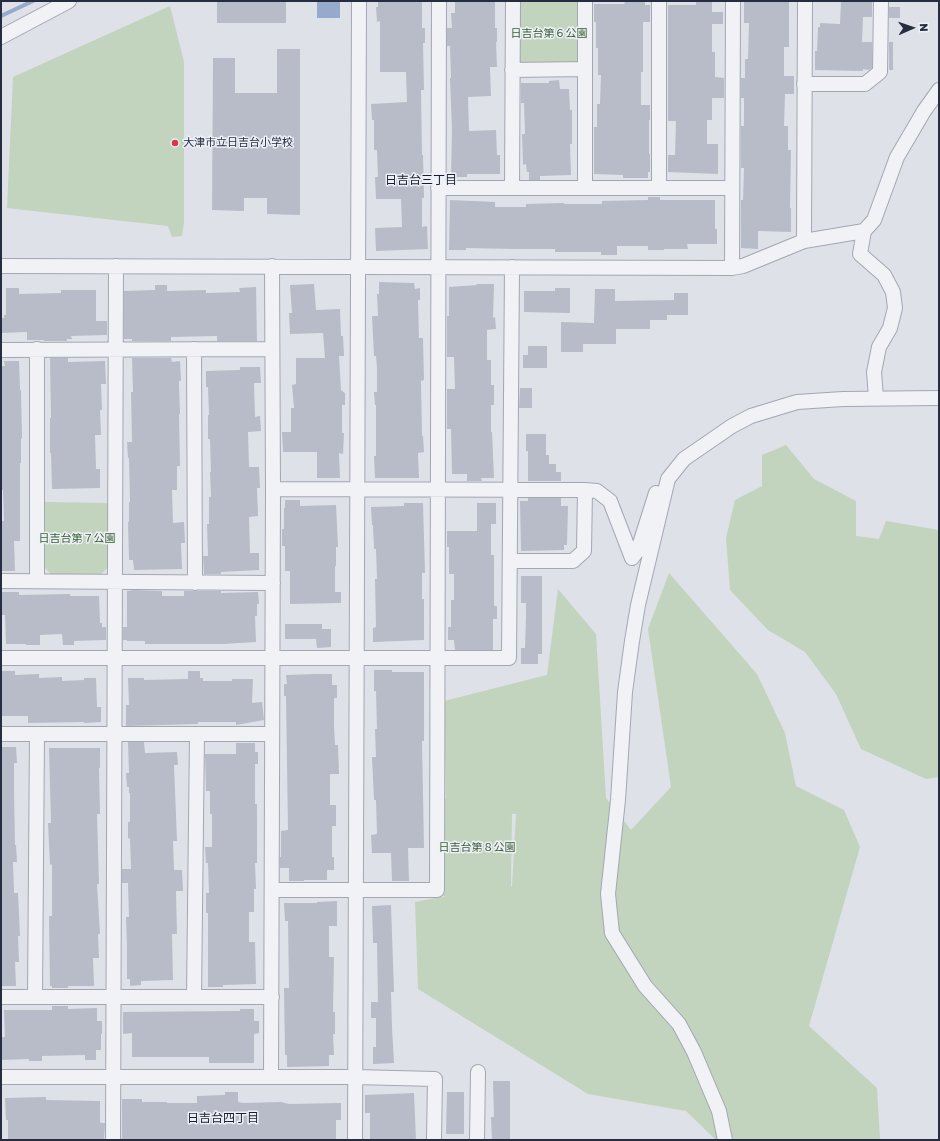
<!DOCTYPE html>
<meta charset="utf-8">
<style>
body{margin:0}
#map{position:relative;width:940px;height:1141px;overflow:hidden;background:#dee1e8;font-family:"Golos Text",sans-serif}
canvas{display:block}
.frame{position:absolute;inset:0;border:2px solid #262d40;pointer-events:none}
.north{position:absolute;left:892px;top:8px;width:40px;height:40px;-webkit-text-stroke:3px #edf0f6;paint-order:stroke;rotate:88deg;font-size:11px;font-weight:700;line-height:16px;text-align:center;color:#262d40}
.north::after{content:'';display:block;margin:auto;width:14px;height:18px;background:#262d40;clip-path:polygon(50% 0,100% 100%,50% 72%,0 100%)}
</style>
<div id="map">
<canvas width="940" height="1141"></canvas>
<div class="frame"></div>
<div class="north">N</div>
</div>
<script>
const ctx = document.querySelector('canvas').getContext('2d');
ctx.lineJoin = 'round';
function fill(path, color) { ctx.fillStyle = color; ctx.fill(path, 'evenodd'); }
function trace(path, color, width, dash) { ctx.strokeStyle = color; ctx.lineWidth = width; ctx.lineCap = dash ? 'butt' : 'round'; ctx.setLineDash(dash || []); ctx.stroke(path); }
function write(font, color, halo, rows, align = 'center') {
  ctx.font = font + ' "Golos Text","Noto Sans JP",sans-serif'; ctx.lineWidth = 3; ctx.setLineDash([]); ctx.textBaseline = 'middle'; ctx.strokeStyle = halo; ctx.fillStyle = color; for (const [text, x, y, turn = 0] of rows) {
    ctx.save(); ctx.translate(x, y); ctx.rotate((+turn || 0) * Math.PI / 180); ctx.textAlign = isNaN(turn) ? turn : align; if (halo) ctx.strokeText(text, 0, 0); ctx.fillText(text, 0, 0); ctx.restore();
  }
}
const green = new Path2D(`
 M 520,1 L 578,1 L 579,3 L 579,67 L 518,66 Z
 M 170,6 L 184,62 L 184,222 L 182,236 L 172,237 L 168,226 L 7,208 L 13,77 Z
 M 786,445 L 814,479 L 856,501 L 856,536 L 879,539 L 886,521 L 939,530 L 939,777 L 926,779 L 861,749 L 836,694 L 805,652 L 768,630 L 730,590 L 726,538 L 735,500 L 762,486 L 762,455 Z
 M 45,502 L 110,503 L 109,566 L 100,575 L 52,575 L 44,567 Z
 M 669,573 L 757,674 L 785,733 L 796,786 L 844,810 L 860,847 L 809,1026 L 877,1088 L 880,1140 L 716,1140 L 686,1111 L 588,1094 L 418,989 L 415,902 L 447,896 L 443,896 L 444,799 L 446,799 L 444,701 L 547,675 L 558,589 L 596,634 L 606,798 L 631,830 L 671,787 L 648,629 ZM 512,814 L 516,814 L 512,886 L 511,887 Z`);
const water = new Path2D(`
 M 317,1 L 340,1 L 340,18 L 317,18 Z`);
const stream = new Path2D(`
 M 1,16 L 33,1`);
const building = new Path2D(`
 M 217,1 L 286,1 L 286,23 L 217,23 Z
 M 378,1 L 422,1 L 422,28 L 425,28 L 425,43 L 423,43 L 424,90 L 421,90 L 422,155 L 423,155 L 424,198 L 422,198 L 422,227 L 427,226 L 428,249 L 376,251 L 375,228 L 402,227 L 401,199 L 376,199 L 375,177 L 378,177 L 377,150 L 374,150 L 374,120 L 372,120 L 371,104 L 407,102 L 406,72 L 380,72 L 380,21 L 377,22 L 376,7 L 378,7 Z
 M 455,1 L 495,1 L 495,28 L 497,28 L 497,42 L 496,42 L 497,67 L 490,67 L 491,96 L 468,97 L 469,131 L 496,130 L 497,155 L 500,155 L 500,174 L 467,174 L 467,177 L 451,177 L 452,130 L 450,78 L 451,78 L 450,46 L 447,46 L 447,28 L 452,28 L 451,13 L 455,13 Z
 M 696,1 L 712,1 L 712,12 L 723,12 L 723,24 L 712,24 L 712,52 L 715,52 L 715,77 L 724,78 L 724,98 L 712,98 L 712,120 L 707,120 L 707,144 L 718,144 L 718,174 L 668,172 L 668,155 L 675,155 L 676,121 L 668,121 L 668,5 L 696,5 Z
 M 744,1 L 789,1 L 789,47 L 784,47 L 784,76 L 794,76 L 794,94 L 785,94 L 784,126 L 788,126 L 788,150 L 791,150 L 790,208 L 791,208 L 791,232 L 758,231 L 758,249 L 741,248 L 741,200 L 743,200 L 744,168 L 741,168 L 741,126 L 744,126 L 744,98 L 741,98 L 741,78 L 745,78 L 745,59 L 748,59 L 749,23 L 744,23 Z
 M 841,1 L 872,1 L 872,17 L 863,17 L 862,42 L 872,42 L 872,68 L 869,70 L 863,69 L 863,71 L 815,70 L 815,51 L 817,51 L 818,27 L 820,27 L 820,23 L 840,24 Z
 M 625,2 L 645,2 L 645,5 L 650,5 L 650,22 L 643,22 L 643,72 L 641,72 L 641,105 L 650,105 L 650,120 L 649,120 L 649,154 L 650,154 L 650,172 L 648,172 L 648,178 L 623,178 L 623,175 L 594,174 L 594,127 L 597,127 L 597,104 L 600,104 L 601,75 L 598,75 L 598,48 L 596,48 L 596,22 L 594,22 L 594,4 L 624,4 Z
 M 889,7 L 900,7 L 900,18 L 889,18 Z
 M 889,42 L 893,42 L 893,70 L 889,70 Z
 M 277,49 L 300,49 L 300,215 L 267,214 L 267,198 L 244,198 L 244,211 L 212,210 L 213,58 L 235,58 L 235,93 L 277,93 Z
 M 559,80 L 560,89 L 569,89 L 570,110 L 572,110 L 572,144 L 570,144 L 571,175 L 540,176 L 540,180 L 529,180 L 529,172 L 527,172 L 526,164 L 523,165 L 522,134 L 525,134 L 524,103 L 521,103 L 521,83 L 549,83 L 549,81 Z
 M 648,197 L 660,197 L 660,200 L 715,200 L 715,229 L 717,229 L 717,244 L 687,244 L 688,249 L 664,249 L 664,250 L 648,250 L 648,246 L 617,246 L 617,255 L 601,255 L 601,252 L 555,252 L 555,249 L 515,249 L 466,248 L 466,250 L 449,250 L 450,200 L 495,202 L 495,207 L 526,207 L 526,204 L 564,203 L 564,204 L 602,204 L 602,201 L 648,200 Z
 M 379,282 L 414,283 L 415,289 L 420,288 L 420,300 L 418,300 L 419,338 L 423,338 L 424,380 L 421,381 L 422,436 L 423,436 L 424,452 L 418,453 L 419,478 L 375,478 L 374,456 L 376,456 L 376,405 L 375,405 L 374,392 L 377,392 L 377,368 L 376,356 L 374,356 L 372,316 L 378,316 L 377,294 L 379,294 Z
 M 314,284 L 316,310 L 340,309 L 341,336 L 343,336 L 344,356 L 339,356 L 341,390 L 345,393 L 345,405 L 342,405 L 342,433 L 344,433 L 343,454 L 339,453 L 340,478 L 317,478 L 317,452 L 283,452 L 282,432 L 291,432 L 291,408 L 294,408 L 292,385 L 296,384 L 296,358 L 325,358 L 323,333 L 290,334 L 289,313 L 292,313 L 290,285 Z
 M 476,284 L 494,284 L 493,318 L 495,317 L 496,329 L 487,330 L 487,360 L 491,360 L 491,385 L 494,385 L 494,405 L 491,405 L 491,432 L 492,432 L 494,478 L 481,478 L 482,481 L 467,481 L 467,474 L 452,474 L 451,429 L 447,429 L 447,389 L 455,389 L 454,357 L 447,357 L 447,316 L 449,316 L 449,287 L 477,285 Z
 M 155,285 L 167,285 L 167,291 L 206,290 L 206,293 L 240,292 L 239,288 L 256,287 L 257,341 L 217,341 L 217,336 L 171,337 L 171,341 L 132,341 L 132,339 L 124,339 L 124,291 L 155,290 Z
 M 6,288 L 19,288 L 19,294 L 61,293 L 61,290 L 96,290 L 96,321 L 107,321 L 107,335 L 71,336 L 72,339 L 67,339 L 67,341 L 44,341 L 44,340 L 27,340 L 27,332 L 1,333 L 1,318 L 4,318 L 4,315 L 6,315 Z
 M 555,288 L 570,288 L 570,313 L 524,312 L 524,291 L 555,291 Z
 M 595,289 L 615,289 L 615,301 L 674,300 L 674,293 L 688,293 L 688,315 L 667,315 L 667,320 L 650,320 L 650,329 L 616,329 L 616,344 L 583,344 L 583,352 L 561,352 L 561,322 L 594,323 Z
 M 528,346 L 547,346 L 547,368 L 523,368 L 523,355 L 528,355 Z
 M 50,358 L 68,358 L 68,362 L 105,361 L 106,384 L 101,384 L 102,410 L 100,410 L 101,435 L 95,435 L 96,469 L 100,469 L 100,488 L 52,489 L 51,453 L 50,453 L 50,418 L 51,418 Z
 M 132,358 L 171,358 L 172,362 L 180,361 L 181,381 L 179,381 L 179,386 L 180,414 L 179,414 L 180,466 L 177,466 L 177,490 L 172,490 L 173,523 L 184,522 L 185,543 L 181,543 L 182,569 L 134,570 L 133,560 L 129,560 L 128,522 L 129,522 L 129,502 L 130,502 L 129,458 L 128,458 L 127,442 L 132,442 L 131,392 L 133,392 Z
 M 4,361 L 19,361 L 20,390 L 21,390 L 22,438 L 21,439 L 21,463 L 20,463 L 20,541 L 14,541 L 15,571 L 1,571 L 1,521 L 4,521 L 3,490 L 1,490 L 1,366 L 5,366 Z
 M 240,367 L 260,367 L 261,383 L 254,383 L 255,417 L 260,416 L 261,431 L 248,432 L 249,467 L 259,467 L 260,488 L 257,488 L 258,516 L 249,517 L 250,553 L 259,553 L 259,570 L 221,572 L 221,574 L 204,574 L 203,556 L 208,556 L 207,524 L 209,524 L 209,497 L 211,497 L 210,472 L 211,472 L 210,439 L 208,439 L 208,415 L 209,415 L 208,387 L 206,387 L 206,371 L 240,370 Z
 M 520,388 L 532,388 L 532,408 L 519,408 Z
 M 526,434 L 546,434 L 546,455 L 549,455 L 549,464 L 556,464 L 556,472 L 561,472 L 561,481 L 528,481 L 528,451 L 526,451 Z
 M 528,498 L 561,498 L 561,506 L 568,506 L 567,545 L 564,545 L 564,550 L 521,551 L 520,501 L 528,501 Z
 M 285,500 L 300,500 L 300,506 L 336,505 L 338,547 L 336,547 L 336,566 L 335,566 L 335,592 L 341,592 L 341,603 L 290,604 L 290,571 L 285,571 L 285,546 L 282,546 L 282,529 L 284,529 L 284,508 L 285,508 Z
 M 404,503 L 423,503 L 425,573 L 422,573 L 422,599 L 424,599 L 424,640 L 373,642 L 373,628 L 376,627 L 375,579 L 377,579 L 376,549 L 374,549 L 373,525 L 372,525 L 371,507 L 404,506 Z
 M 477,503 L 496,503 L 496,524 L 491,524 L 491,555 L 494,555 L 494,606 L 497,606 L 497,619 L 493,619 L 493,650 L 455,650 L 454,640 L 448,640 L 448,627 L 451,627 L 451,600 L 454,600 L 454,574 L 449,574 L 449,547 L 447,547 L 447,531 L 477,531 Z
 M 521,576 L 542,576 L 542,654 L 538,654 L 538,664 L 521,664 L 521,648 L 525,648 L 526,617 L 526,603 L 521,603 Z
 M 134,590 L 162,591 L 162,596 L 184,596 L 184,591 L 221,591 L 221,593 L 258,592 L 259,604 L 257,604 L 257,616 L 255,616 L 256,642 L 223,644 L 145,644 L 145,641 L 127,641 L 127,640 L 123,640 L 123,627 L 127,627 L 127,591 Z
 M 2,592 L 19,592 L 19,595 L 70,594 L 70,596 L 99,596 L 100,623 L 102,623 L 102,627 L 106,627 L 106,640 L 74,641 L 74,645 L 63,645 L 62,634 L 40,635 L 40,645 L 26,645 L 26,644 L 6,644 L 5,615 L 2,615 Z
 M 285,624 L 322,624 L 322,629 L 331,629 L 331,647 L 317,648 L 316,639 L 285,639 Z
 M 374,670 L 392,670 L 392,672 L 424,672 L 424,741 L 422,741 L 424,848 L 408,848 L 409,881 L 392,881 L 391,853 L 372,853 L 371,835 L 377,834 L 376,800 L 374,800 L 372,757 L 376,757 L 375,729 L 377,729 L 376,691 L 374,691 Z
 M 1,671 L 15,671 L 15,675 L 39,674 L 39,678 L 62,677 L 62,681 L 84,680 L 84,678 L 96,678 L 97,707 L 101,707 L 101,722 L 84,723 L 84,722 L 28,723 L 28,716 L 2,716 Z
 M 188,671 L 200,671 L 200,678 L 203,678 L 203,681 L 232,681 L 232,679 L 253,679 L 252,703 L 262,702 L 264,720 L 236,725 L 236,722 L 198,722 L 198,724 L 126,726 L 126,705 L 129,705 L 128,678 L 144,678 L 144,680 L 188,679 Z
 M 316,674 L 332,674 L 332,685 L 337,685 L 337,698 L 334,698 L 334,726 L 335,745 L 338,745 L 339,774 L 330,774 L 330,805 L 336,805 L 336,826 L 332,826 L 332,857 L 334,857 L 334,870 L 327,870 L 327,880 L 304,880 L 304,881 L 289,881 L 289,868 L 280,868 L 280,857 L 281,857 L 281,831 L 288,830 L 286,696 L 284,696 L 284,684 L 287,684 L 286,675 Z
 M 128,742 L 144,742 L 145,753 L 177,752 L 178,765 L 174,765 L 177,841 L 173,841 L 174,870 L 182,870 L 183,891 L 176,891 L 177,934 L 172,934 L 173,980 L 141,981 L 141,985 L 130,986 L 130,979 L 127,979 L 127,945 L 126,917 L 129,917 L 128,883 L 122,883 L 122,869 L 131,869 L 130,838 L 128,839 L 128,822 L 130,822 L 130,793 L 129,793 L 129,787 L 127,787 L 126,773 L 129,773 Z
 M 236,743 L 255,743 L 255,752 L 258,752 L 258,764 L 255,764 L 255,804 L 257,804 L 257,863 L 255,863 L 256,889 L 254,889 L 254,912 L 249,912 L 249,942 L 255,942 L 256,984 L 223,985 L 223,987 L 208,987 L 208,913 L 206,913 L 206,893 L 209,893 L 208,863 L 206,863 L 205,847 L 212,847 L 212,814 L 210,814 L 210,791 L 206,791 L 205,754 L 236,754 Z
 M 1,747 L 16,747 L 17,763 L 14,763 L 14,792 L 15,845 L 16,845 L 17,862 L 13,862 L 14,893 L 18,893 L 20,936 L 18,936 L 19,962 L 15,962 L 16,986 L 1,986 Z
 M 49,748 L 100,748 L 100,768 L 99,768 L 100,814 L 97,814 L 99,884 L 97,884 L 100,934 L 98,934 L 99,958 L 93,958 L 94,986 L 68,986 L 68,988 L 52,988 L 52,986 L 50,986 L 49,916 L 52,916 L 52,864 L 50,865 L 48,823 L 51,823 Z
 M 337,901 L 337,926 L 329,926 L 329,957 L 334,957 L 333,1012 L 335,1012 L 335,1034 L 333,1034 L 334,1055 L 329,1055 L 329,1066 L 287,1067 L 287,1055 L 285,1055 L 284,988 L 289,988 L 288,921 L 285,921 L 284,903 L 317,903 L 317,902 Z
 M 391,905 L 394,992 L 391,992 L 392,1028 L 394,1063 L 373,1064 L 373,1047 L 376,1047 L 376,1018 L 371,1018 L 371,1002 L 378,1002 L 377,943 L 373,943 L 372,906 Z
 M 52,1006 L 68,1006 L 68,1009 L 97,1008 L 97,1021 L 102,1021 L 102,1034 L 101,1034 L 101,1050 L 96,1050 L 96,1060 L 85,1060 L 85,1055 L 42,1056 L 42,1061 L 29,1061 L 29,1059 L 1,1060 L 1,1037 L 5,1037 L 4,1010 L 52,1010 Z
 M 240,1009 L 254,1009 L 254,1021 L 259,1021 L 259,1033 L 254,1034 L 254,1063 L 209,1063 L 209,1057 L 132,1057 L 132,1033 L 123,1034 L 123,1012 L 240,1011 Z
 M 493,1081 L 510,1081 L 510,1140 L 492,1140 L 491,1117 L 494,1117 Z
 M 225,1092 L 238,1092 L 238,1102 L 243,1103 L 281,1102 L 289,1104 L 341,1103 L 341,1120 L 336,1120 L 336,1140 L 122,1140 L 122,1099 L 142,1099 L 142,1102 L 167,1102 L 167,1103 L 197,1103 L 197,1096 L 225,1095 Z
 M 447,1092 L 464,1092 L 464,1134 L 446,1134 Z
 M 414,1093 L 416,1140 L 401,1140 L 401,1139 L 370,1139 L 370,1113 L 365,1113 L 365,1095 Z
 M 46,1097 L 46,1100 L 100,1101 L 100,1122 L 101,1123 L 105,1123 L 104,1140 L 8,1140 L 8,1120 L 6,1120 L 5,1098 Z`);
const minor = new Path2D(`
 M 585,1 L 585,188
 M 1,37 L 69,1
 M 512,70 L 585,69
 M 804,84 L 865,84 L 880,72 L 881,1
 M 438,188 L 732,188
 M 512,188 L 513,1
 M 659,188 L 659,1
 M 804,241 L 805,1
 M 1,266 L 732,268 L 743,266 L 804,241 L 864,231
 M 732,268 L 733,1
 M 194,349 L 195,583
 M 1,350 L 272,349
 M 876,398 L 874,372 L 879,347 L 890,328 L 895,308 L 893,292 L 884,275 L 860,254 L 864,231 L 874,220 L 897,157 L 924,111 L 939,90
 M 273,489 L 585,490 L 584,551 L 573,561 L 510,561
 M 585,490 L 597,491 L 610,501 L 632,558 L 638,550 L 656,493
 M 37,580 L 37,349
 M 1,581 L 273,583
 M 1,658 L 509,658 L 512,267
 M 1,734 L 272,734
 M 272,890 L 437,890 L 439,1
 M 1,997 L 272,997
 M 35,997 L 37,734
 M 194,997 L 197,734
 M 1,1077 L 355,1077 L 435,1079 L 434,1140
 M 271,1077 L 273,489 L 272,266
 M 113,1140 L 116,266
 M 355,1140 L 359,1
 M 477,1140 L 478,1072
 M 725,1140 L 719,1111 L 694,1052 L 679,1024 L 645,986 L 612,933 L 608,894 L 618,800 L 625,692 L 632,641 L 638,605 L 668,479 L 684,459 L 732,426 L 751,416 L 797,402 L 843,399 L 939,398`);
const markers = [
 [175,143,4,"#d63a44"]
];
const parkNames = [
 ["日吉台第６公園",549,34],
 ["日吉台第７公園",77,539],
 ["日吉台第８公園",477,848]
];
const poiNames = [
 ["大津市立日吉台小学校",183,143]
];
const neighbourhoodNames = [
 ["日吉台三丁目",421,180],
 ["日吉台四丁目",223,1118]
];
fill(green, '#c2d3be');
fill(water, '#96abcb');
trace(stream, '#96abcb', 4);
fill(building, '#b8bcc8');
trace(minor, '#a3a7b2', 16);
trace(minor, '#f0f2f6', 14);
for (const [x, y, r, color] of markers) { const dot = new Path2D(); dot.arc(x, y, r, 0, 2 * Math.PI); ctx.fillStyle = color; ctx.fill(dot); trace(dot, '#edf0f6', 1.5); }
write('11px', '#375c32', '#edf0f6', parkNames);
write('11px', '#262d40', '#edf0f6', poiNames, 'left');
write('12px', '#181e30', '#edf0f6', neighbourhoodNames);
</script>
